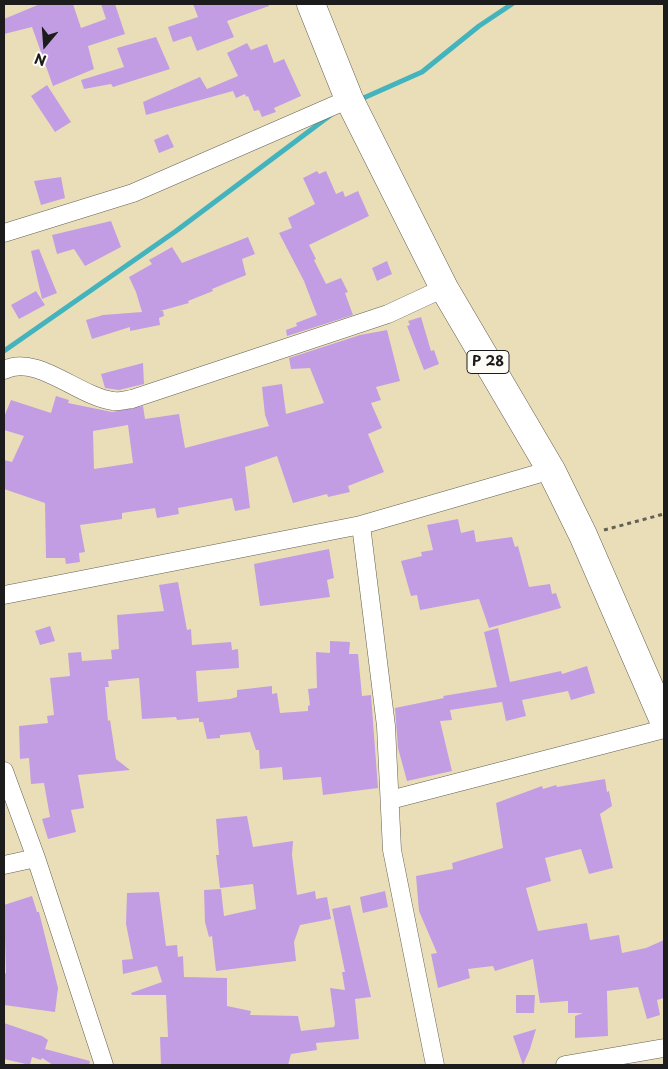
<!DOCTYPE html>
<style>
body{margin:0}
#map{position:relative;width:668px;height:1069px;overflow:hidden;background:#eadeb9;font-family:"Playpen Sans",sans-serif}
canvas{display:block}
.frame{position:absolute;inset:0;border:5px solid #1c1c1c;pointer-events:none}
.north{position:absolute;left:20px;top:20px;width:50px;height:50px;-webkit-text-stroke:4px #fdfcf7;paint-order:stroke;rotate:198deg;font-size:14px;font-weight:700;line-height:20px;text-align:center;color:#1c1c1c}
.north::after{content:'';display:block;margin:auto;width:18px;height:22px;background:#1c1c1c;clip-path:polygon(50% 0,100% 100%,50% 72%,0 100%)}
</style>
<div id="map">
<canvas width="668" height="1069"></canvas>
<div class="frame"></div>
<div class="north">N</div>
</div>
<script>
const ctx = document.querySelector('canvas').getContext('2d');
ctx.lineJoin = 'round';
function trace(path, color, width, dash) { ctx.strokeStyle = color; ctx.lineWidth = width; ctx.lineCap = dash ? 'butt' : 'round'; ctx.setLineDash(dash || []); ctx.stroke(path); }
function fill(path, color) { ctx.fillStyle = color; ctx.fill(path, 'evenodd'); }
function write(font, color, halo, rows, align = 'center') {
  ctx.font = font + ' "Playpen Sans",sans-serif'; ctx.lineWidth = 5; ctx.setLineDash([]); ctx.textBaseline = 'middle'; ctx.strokeStyle = halo; ctx.fillStyle = color; for (const [text, x, y, turn = 0] of rows) {
    ctx.save(); ctx.translate(x, y); ctx.rotate((+turn || 0) * Math.PI / 180); ctx.textAlign = isNaN(turn) ? turn : align; if (halo) ctx.strokeText(text, 0, 0); ctx.fillText(text, 0, 0); ctx.restore();
  }
}
const stream = new Path2D(`
 M 359,100 L 422,72 L 479,26 L 512,4
 M 4,351 L 176,231 L 332,114`);
const building = new Path2D(`
 M 40,4 L 73,4 L 81,28 L 106,19 L 101,4 L 115,4 L 125,34 L 88,46 L 94,69 L 53,86 L 32,27 L 4,34 L 4,19 Z
 M 193,4 L 269,4 L 269,6 L 227,21 L 234,37 L 197,51 L 191,36 L 173,42 L 168,27 L 198,17 Z
 M 156,37 L 170,69 L 113,87 L 111,84 L 84,89 L 81,80 L 124,67 L 117,48 Z
 M 247,43 L 251,50 L 267,44 L 274,63 L 284,59 L 301,96 L 274,108 L 276,112 L 262,117 L 259,110 L 254,111 L 248,96 L 246,97 L 245,94 L 236,98 L 233,91 L 146,115 L 143,102 L 200,77 L 207,89 L 238,76 L 227,53 Z
 M 47,85 L 71,122 L 55,132 L 31,96 Z
 M 168,134 L 174,147 L 159,153 L 154,140 Z
 M 317,171 L 319,174 L 326,171 L 336,194 L 343,191 L 345,197 L 358,191 L 369,216 L 309,245 L 316,259 L 314,260 L 326,284 L 341,278 L 348,292 L 345,293 L 353,315 L 287,336 L 286,330 L 297,326 L 296,323 L 317,315 L 304,281 L 279,233 L 292,228 L 288,218 L 315,204 L 303,178 Z
 M 61,177 L 65,198 L 41,205 L 34,181 Z
 M 111,221 L 121,247 L 85,266 L 74,249 L 57,254 L 52,235 Z
 M 248,237 L 255,254 L 242,259 L 246,275 L 212,289 L 213,291 L 188,301 L 189,303 L 160,311 L 163,311 L 164,316 L 159,318 L 160,325 L 130,331 L 130,327 L 92,339 L 86,320 L 103,315 L 142,312 L 136,292 L 129,277 L 152,264 L 149,260 L 172,247 L 182,263 Z
 M 39,249 L 57,293 L 42,299 L 31,251 Z
 M 387,261 L 392,274 L 377,281 L 372,268 Z
 M 36,291 L 45,305 L 19,319 L 11,305 Z
 M 421,317 L 431,351 L 434,350 L 439,364 L 424,370 L 407,326 L 410,325 L 408,321 Z
 M 387,330 L 400,381 L 376,387 L 381,400 L 371,403 L 382,428 L 368,434 L 384,472 L 348,486 L 350,492 L 328,497 L 327,494 L 293,503 L 277,456 L 245,467 L 250,508 L 235,511 L 232,498 L 178,508 L 179,514 L 157,518 L 155,508 L 122,513 L 122,519 L 80,525 L 85,552 L 79,553 L 80,562 L 66,564 L 65,558 L 46,558 L 45,503 L 4,489 L 4,460 L 12,462 L 24,436 L 4,430 L 4,417 L 11,400 L 51,413 L 56,396 L 69,400 L 68,403 L 112,412 L 143,406 L 145,419 L 179,414 L 185,448 L 269,426 L 265,415 L 262,387 L 282,384 L 286,414 L 324,403 L 310,368 L 291,369 L 289,358 L 360,335 ZM 128,425 L 133,463 L 94,469 L 93,431 Z
 M 143,363 L 144,384 L 119,390 L 105,388 L 101,374 Z
 M 458,519 L 461,533 L 474,530 L 476,542 L 512,537 L 515,547 L 518,546 L 529,587 L 550,584 L 552,594 L 556,593 L 561,608 L 489,628 L 479,599 L 420,610 L 417,595 L 411,596 L 401,561 L 422,556 L 421,552 L 433,550 L 427,525 Z
 M 329,549 L 334,578 L 327,580 L 330,597 L 260,606 L 254,564 Z
 M 178,582 L 187,630 L 191,629 L 192,645 L 231,642 L 232,650 L 238,649 L 239,668 L 196,671 L 198,702 L 230,699 L 237,697 L 237,690 L 272,686 L 272,694 L 277,693 L 280,713 L 308,711 L 308,706 L 310,705 L 308,689 L 317,688 L 316,652 L 330,653 L 330,641 L 350,642 L 349,654 L 358,654 L 362,696 L 371,695 L 378,788 L 323,795 L 321,777 L 283,780 L 282,767 L 260,769 L 259,750 L 256,750 L 250,732 L 220,735 L 220,738 L 207,739 L 203,722 L 199,722 L 199,718 L 177,720 L 176,717 L 142,719 L 139,678 L 108,681 L 109,687 L 105,687 L 108,721 L 110,720 L 116,759 L 130,770 L 78,775 L 84,808 L 71,810 L 76,832 L 48,839 L 42,819 L 50,817 L 44,783 L 31,784 L 29,758 L 20,759 L 19,726 L 48,723 L 47,716 L 54,715 L 50,678 L 70,676 L 68,653 L 81,652 L 82,661 L 112,659 L 111,650 L 119,649 L 117,615 L 164,611 L 159,585 Z
 M 50,626 L 55,641 L 40,645 L 35,631 Z
 M 498,628 L 510,682 L 561,671 L 562,674 L 587,666 L 595,693 L 571,700 L 568,691 L 522,700 L 526,716 L 506,721 L 502,702 L 450,710 L 452,720 L 440,721 L 452,771 L 407,781 L 398,748 L 395,708 L 444,698 L 443,696 L 497,687 L 484,632 Z
 M 605,779 L 607,792 L 609,791 L 612,806 L 600,814 L 613,868 L 589,874 L 581,849 L 545,858 L 551,881 L 526,888 L 538,931 L 587,923 L 590,940 L 619,935 L 622,953 L 646,948 L 664,940 L 664,998 L 657,1000 L 660,1015 L 647,1019 L 638,987 L 607,991 L 608,1036 L 575,1038 L 575,1016 L 583,1013 L 568,1013 L 568,1001 L 540,1003 L 533,959 L 495,971 L 493,966 L 468,969 L 470,978 L 438,988 L 431,954 L 437,953 L 419,911 L 416,876 L 453,869 L 452,863 L 503,848 L 496,803 L 542,786 L 543,789 L 556,785 L 557,787 Z
 M 247,816 L 253,847 L 293,841 L 292,855 L 297,895 L 315,891 L 316,899 L 327,897 L 331,919 L 300,925 L 294,942 L 296,961 L 216,971 L 212,936 L 209,937 L 205,922 L 204,890 L 221,889 L 224,916 L 256,909 L 253,884 L 220,888 L 216,855 L 219,855 L 216,819 Z
 M 385,891 L 388,907 L 363,913 L 360,897 Z
 M 159,892 L 166,946 L 177,945 L 178,957 L 183,956 L 184,977 L 227,978 L 227,1006 L 251,1011 L 250,1015 L 298,1016 L 301,1031 L 334,1027 L 335,1024 L 330,988 L 345,990 L 342,972 L 345,972 L 332,909 L 350,905 L 371,997 L 355,999 L 359,1039 L 316,1043 L 317,1050 L 291,1054 L 288,1065 L 161,1065 L 160,1037 L 168,1037 L 166,995 L 132,995 L 131,993 L 162,982 L 157,966 L 123,974 L 122,960 L 133,959 L 126,924 L 127,893 Z
 M 32,896 L 37,912 L 39,912 L 58,988 L 55,1012 L 4,1005 L 4,974 L 6,973 L 4,905 Z
 M 516,995 L 535,995 L 534,1013 L 516,1013 Z
 M 4,1023 L 42,1036 L 48,1040 L 45,1049 L 90,1061 L 89,1065 L 53,1065 L 42,1058 L 41,1060 L 32,1057 L 30,1065 L 4,1059 Z
 M 536,1029 L 530,1049 L 523,1065 L 513,1036 Z`);
const path = new Path2D(`
 M 604,530 L 664,514`);
const street = new Path2D(`
 M 4,233 L 133,193 L 349,99
 M 4,370 C 36,353 79,397 113,401 C 119,402 126,400 132,399 L 388,314 L 444,288
 M 4,595 L 361,525
 M 4,771 L 36,858 L 104,1065
 M 390,800 L 664,729
 M 4,865 L 36,858
 M 435,1065 L 392,850 L 386,726 L 361,525 L 551,470
 M 565,1065 L 664,1048`);
const primary = new Path2D(`
 M 311,4 L 349,99 L 444,288 L 551,470 L 583,535 L 664,721`);
const shields = [
 [488,362,42]
];
const shieldNames = [
 ["P 28",488,362]
];
trace(stream, '#43b3bd', 5);
fill(building, '#c39de3');
trace(street, '#646053', 19);
trace(primary, '#646053', 29);
trace(path, '#646053', 3, [4, 4]);
trace(street, '#fff', 18);
trace(primary, '#fff', 28);
for (const [x, y, w] of shields) { const box = new Path2D(); box.roundRect(x - w / 2, y - 11.5, w, 23, 4); ctx.fillStyle = '#fdfcf7'; ctx.fill(box); trace(box, '#1c1c1c', 1); }
write('bold 14px', '#1c1c1c', null, shieldNames);
</script>
